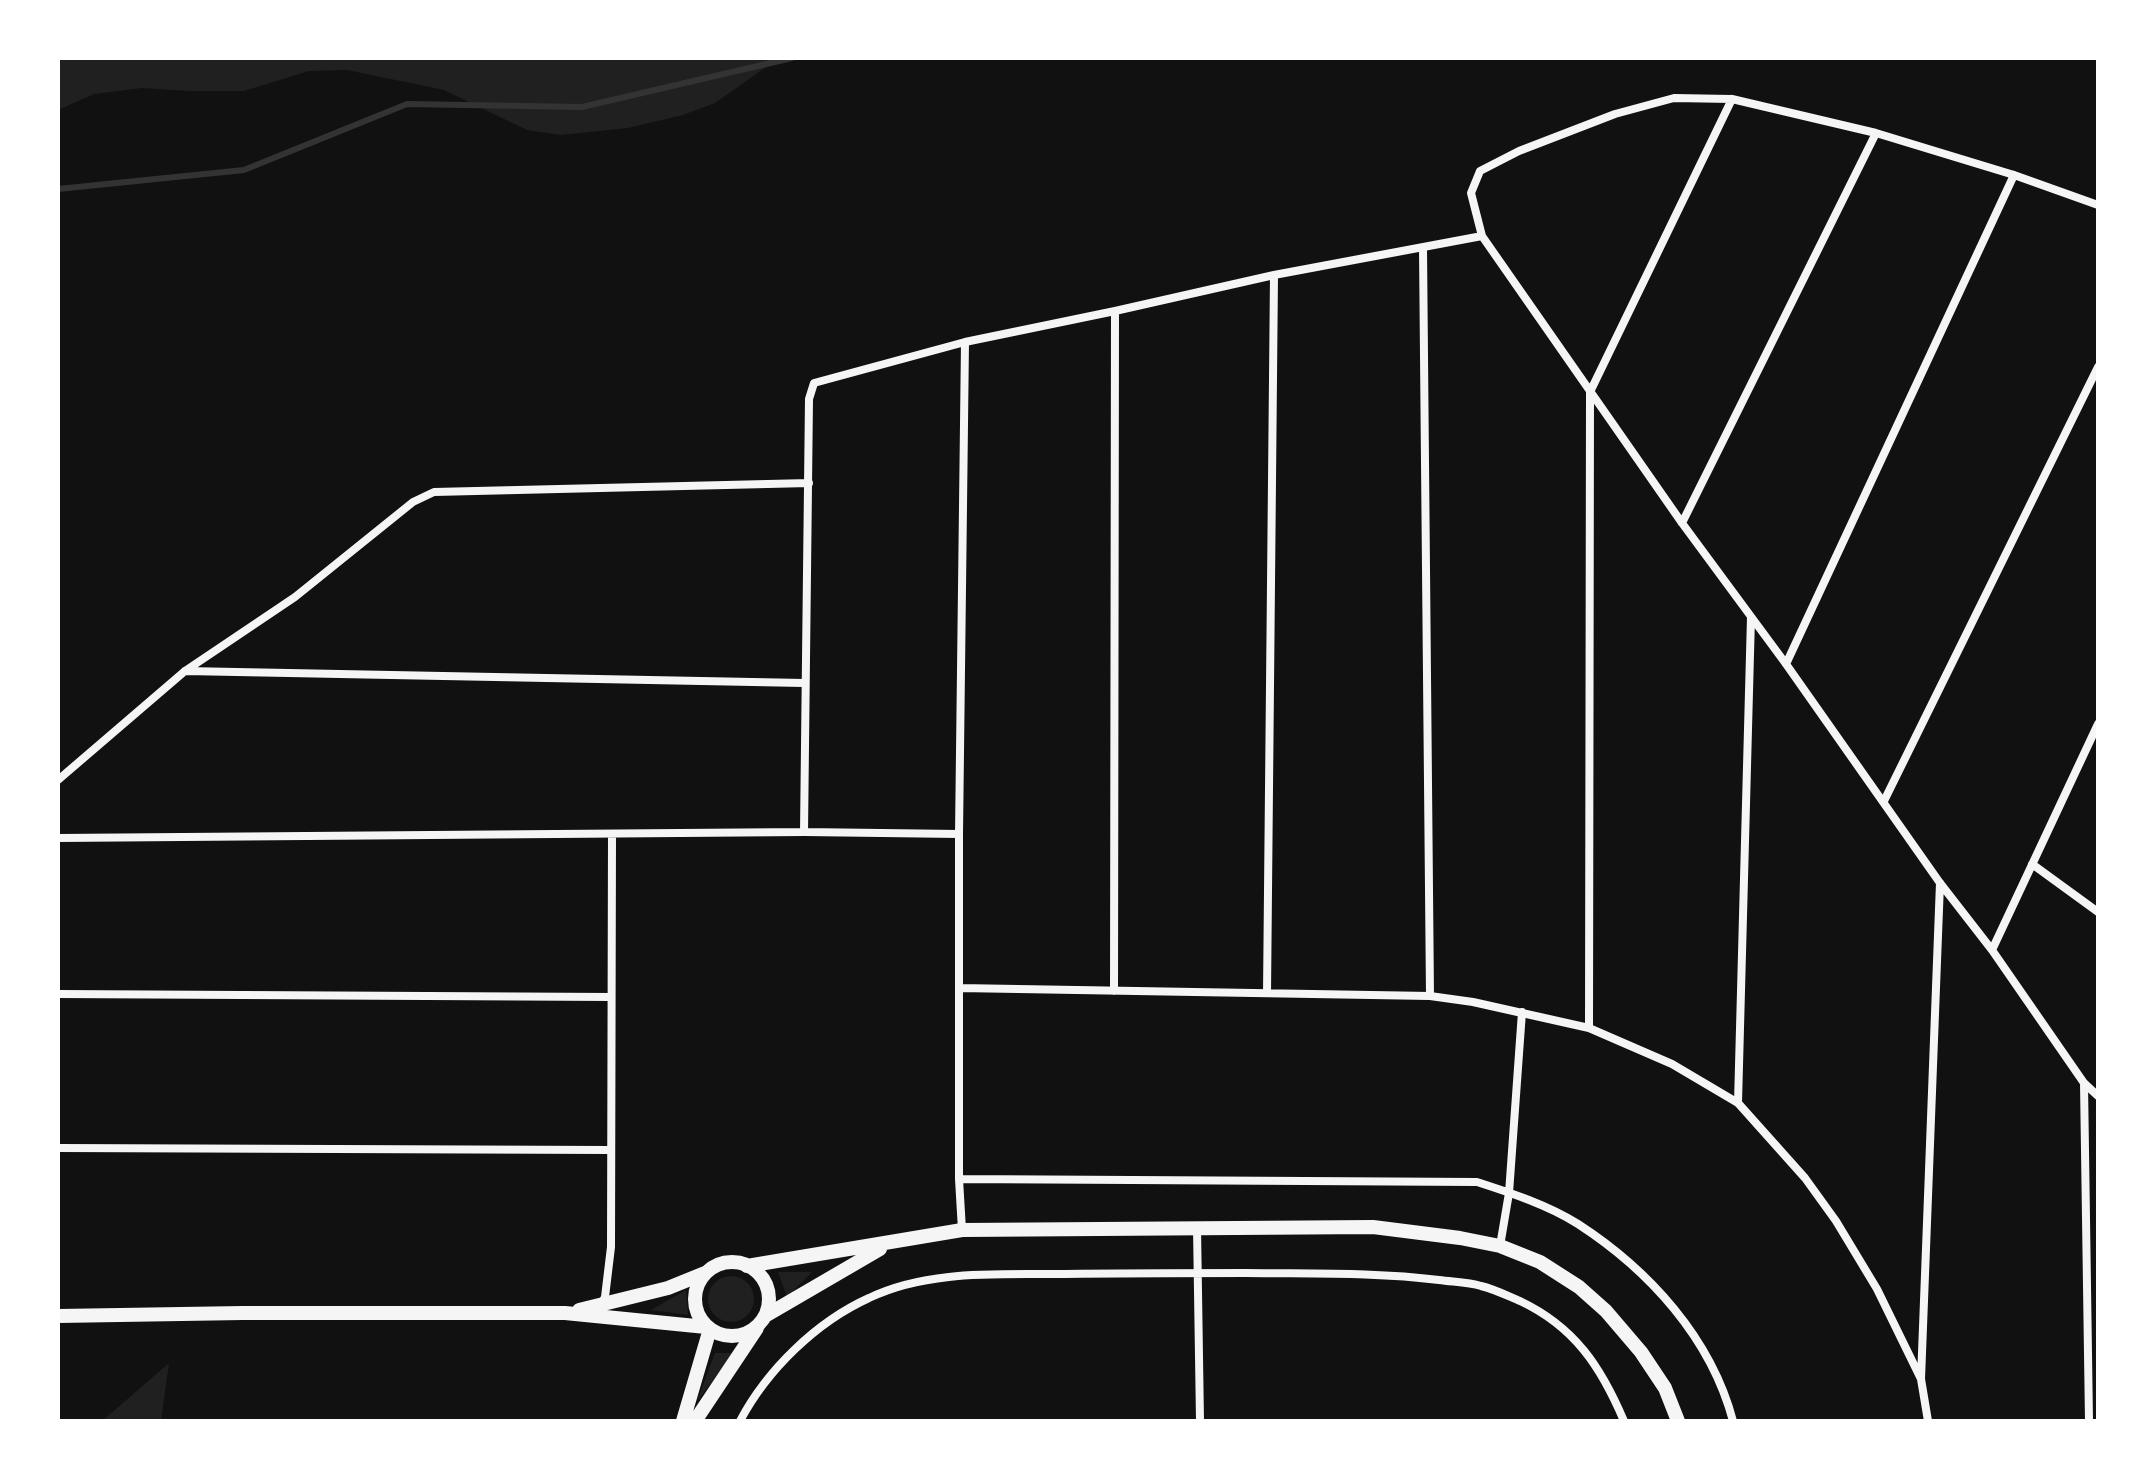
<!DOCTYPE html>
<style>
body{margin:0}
#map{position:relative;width:2156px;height:1479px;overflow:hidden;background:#111;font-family:Manrope,sans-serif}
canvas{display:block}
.frame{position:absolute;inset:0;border:60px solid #fff;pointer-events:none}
</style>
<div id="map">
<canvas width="2156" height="1479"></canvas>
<div class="frame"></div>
</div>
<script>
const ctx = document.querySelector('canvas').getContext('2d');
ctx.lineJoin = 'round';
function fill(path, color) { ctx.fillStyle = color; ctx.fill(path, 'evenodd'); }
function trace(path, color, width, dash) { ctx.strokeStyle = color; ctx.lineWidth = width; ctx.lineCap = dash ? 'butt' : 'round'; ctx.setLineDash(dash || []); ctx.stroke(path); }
const green = new Path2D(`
 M 58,58 L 779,58 L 715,103 L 683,115 L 628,128 L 561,135 L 527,130 L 444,90 L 347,70 L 309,71 L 244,91 L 189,91 L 142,88 L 94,94 L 58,110 Z
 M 778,1272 L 812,1272 L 787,1297 Z
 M708 1299a23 23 0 1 1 46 0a23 23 0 1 1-46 0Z
 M 686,1290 L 688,1315 L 651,1310 Z
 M 715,1353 L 735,1353 L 697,1401 Z
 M 169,1363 L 161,1421 L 102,1421 Z`);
const stream = new Path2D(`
 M 58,189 L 244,170 L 407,104 L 582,107 L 792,58`);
const minor = new Path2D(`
 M 2098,205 L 2014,175 L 1876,133 L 1732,99 L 1674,98 L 1615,114 L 1519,151 L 1480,171 L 1471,193 L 1482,236 L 1682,523 L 1786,664 L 1940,883 L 1992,950 L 2084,1083 L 2098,1096
 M 1423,249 L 1430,996
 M 1682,523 L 1876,133
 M 1786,664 L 2014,175
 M 185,671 L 804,683
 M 58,780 L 185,671 L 295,597 L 413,502 L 434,492 L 809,483
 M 1884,801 L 2098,367
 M 804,832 L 809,399 L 814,383 L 965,342 L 1115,311 L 1274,275 L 1482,236
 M 58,838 L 804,832 L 959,834
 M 2032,864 L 2098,912
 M 1992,950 L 2098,724
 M 959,988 L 1430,996 L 1473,1002 L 1589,1028 L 1672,1064 L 1738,1103 L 1805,1178 L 1836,1221 L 1877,1289 L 1921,1379
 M 1114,991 L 1115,311
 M 1267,993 L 1274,275
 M 58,994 L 611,997
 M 1589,1028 L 1590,392 L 1732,99
 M 2084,1083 L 2089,1421
 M 1738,1103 L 1751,617
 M 58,1148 L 610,1150
 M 959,1179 L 959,834 L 965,342
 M 1197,1227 L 1200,1421
 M 962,1230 L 959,1179 L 1477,1182 C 1511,1193 1548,1205 1578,1224 C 1649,1270 1711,1338 1733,1421
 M 1500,1246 L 1509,1193 L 1522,1012
 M 601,1305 L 605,1297 L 611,1247 L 612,835
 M 740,1421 C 767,1370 816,1322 869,1298 C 929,1269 1001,1275 1065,1274 C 1125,1273 1186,1273 1246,1273 C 1311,1274 1375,1272 1439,1280 C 1453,1282 1468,1282 1481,1286 C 1494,1289 1508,1296 1520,1301 C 1575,1327 1601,1367 1624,1421
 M 1928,1421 L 1921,1379 L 1940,883`);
const secondary = new Path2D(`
 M695 1299a37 37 0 1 1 74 0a37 37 0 1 1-74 0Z
 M 747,1266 L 962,1230 L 1373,1227 L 1460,1238 L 1500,1246 L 1540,1262 L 1579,1287 L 1606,1311 L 1641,1352 L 1665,1388 L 1678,1421
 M 579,1310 L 668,1288 L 705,1273
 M 58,1316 L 243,1313 L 565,1313 L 706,1327
 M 765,1316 L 880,1249
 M 683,1421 L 710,1329
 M 695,1421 L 757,1328`);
fill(green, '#202020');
trace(stream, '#333', 6);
trace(minor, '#f5f5f5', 8);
trace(secondary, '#f5f5f5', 14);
</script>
